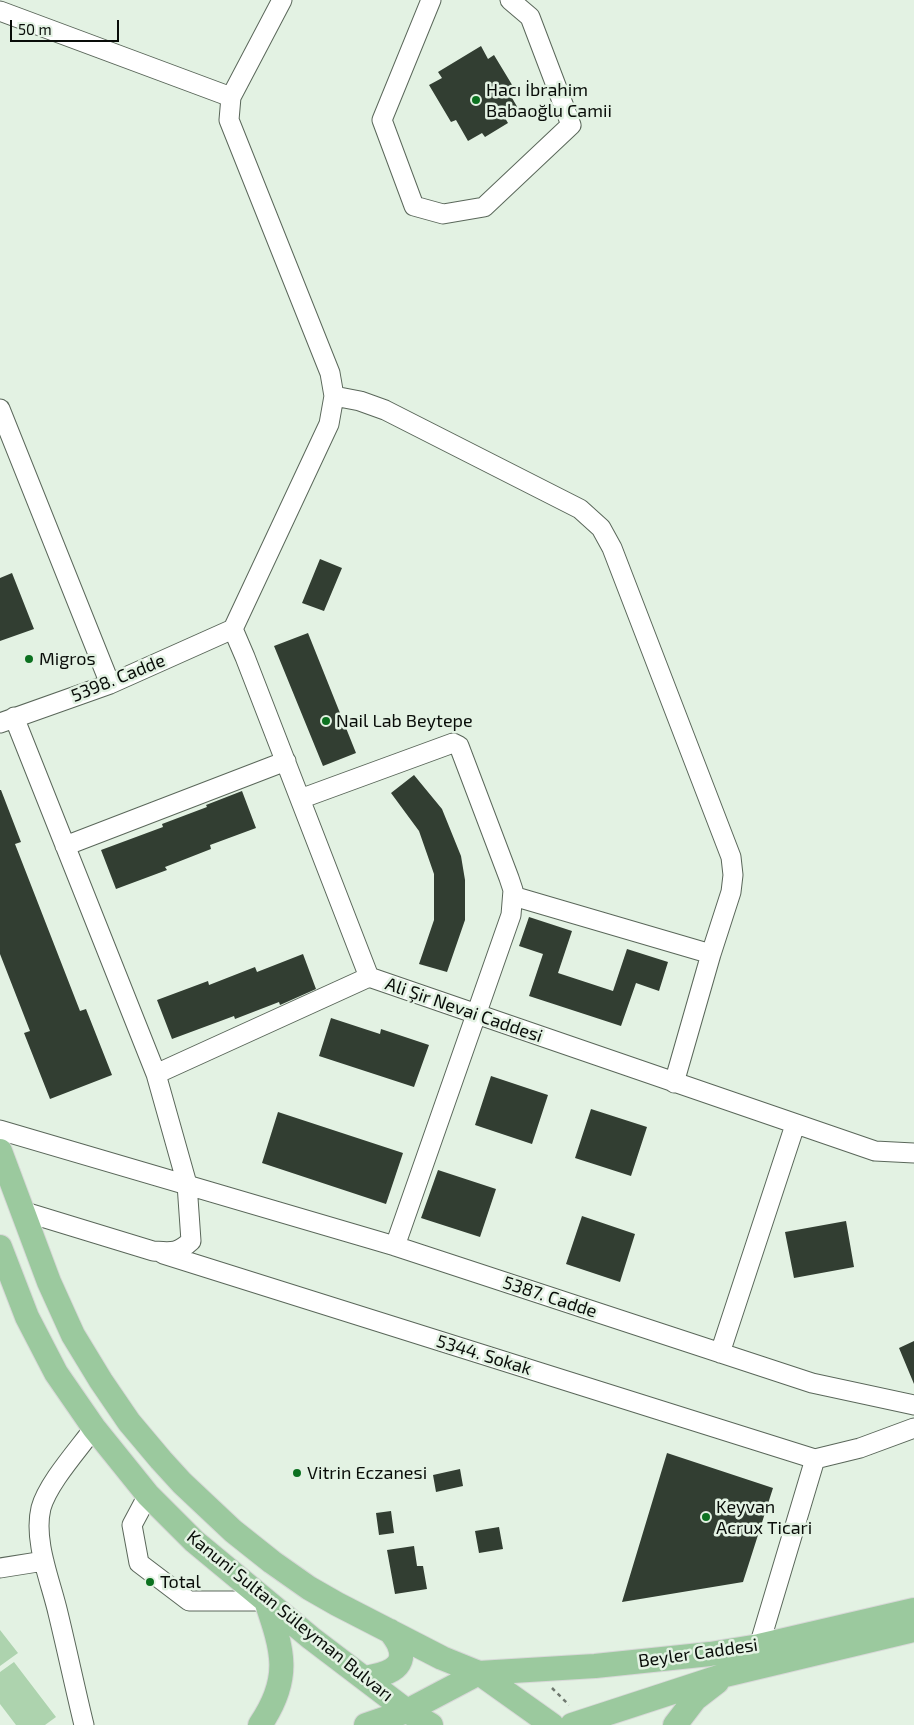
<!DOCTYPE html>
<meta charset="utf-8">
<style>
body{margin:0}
#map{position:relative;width:914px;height:1725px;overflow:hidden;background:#e3f2e3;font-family:"Exo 2",sans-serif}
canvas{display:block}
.scale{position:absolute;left:10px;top:20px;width:109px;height:22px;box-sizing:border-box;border:2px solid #090d09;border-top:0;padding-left:6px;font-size:15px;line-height:18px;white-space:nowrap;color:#090d09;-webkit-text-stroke:4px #e3f2e3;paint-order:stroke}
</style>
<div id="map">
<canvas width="914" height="1725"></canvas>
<div class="scale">50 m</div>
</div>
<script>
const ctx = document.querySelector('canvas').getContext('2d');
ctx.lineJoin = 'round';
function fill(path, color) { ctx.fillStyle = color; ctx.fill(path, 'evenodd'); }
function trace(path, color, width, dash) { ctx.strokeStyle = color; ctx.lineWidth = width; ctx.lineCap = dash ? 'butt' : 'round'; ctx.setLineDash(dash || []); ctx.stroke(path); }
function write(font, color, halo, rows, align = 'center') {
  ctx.font = font + ' "Exo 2",sans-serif'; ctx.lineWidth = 5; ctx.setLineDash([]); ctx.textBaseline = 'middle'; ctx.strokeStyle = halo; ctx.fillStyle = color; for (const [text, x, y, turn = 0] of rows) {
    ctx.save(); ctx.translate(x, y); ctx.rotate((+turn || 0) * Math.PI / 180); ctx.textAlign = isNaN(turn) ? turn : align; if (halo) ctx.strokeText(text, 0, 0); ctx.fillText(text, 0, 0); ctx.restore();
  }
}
const green = new Path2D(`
 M 0,1630 L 18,1653 L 0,1666 Z
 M 14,1662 L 56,1717 L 45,1725 L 16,1725 L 0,1704 L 0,1672 Z`);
const building = new Path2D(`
 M 481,46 L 488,59 L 494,55 L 514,88 L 508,91 L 519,110 L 505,118 L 508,123 L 485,137 L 482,133 L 468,141 L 456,120 L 451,122 L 429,85 L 442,78 L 438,72 Z
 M 320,559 L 342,568 L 324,611 L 302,603 Z
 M 12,573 L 34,629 L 0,641 L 0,578 Z
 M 308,633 L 356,753 L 323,766 L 274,646 Z
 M 414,775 L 442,809 L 461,856 L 465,880 L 465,920 L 447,972 L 419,964 L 434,920 L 434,874 L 419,831 L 391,793 Z
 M 0,790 L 1,790 L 21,842 L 15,844 L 80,1011 L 86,1009 L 112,1075 L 50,1099 L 24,1033 L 30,1031 L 0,954 Z
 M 242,791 L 256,828 L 210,845 L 211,849 L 165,867 L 167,870 L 116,889 L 101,850 L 163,827 L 162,824 L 207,807 L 206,805 Z
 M 529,917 L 572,931 L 558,973 L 613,991 L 627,949 L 668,962 L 659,991 L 636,983 L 621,1026 L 529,996 L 543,954 L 519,946 Z
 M 303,954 L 316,989 L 280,1005 L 279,1002 L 235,1019 L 234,1016 L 172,1039 L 157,1000 L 208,981 L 209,985 L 255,967 L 257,972 Z
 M 331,1018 L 380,1034 L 381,1029 L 429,1045 L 414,1087 L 319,1056 Z
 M 491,1076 L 548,1095 L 532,1144 L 475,1125 Z
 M 591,1109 L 647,1127 L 631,1176 L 575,1158 Z
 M 278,1112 L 403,1153 L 386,1204 L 262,1163 Z
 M 438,1170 L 496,1189 L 480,1237 L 421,1218 Z
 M 582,1216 L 635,1234 L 620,1282 L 566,1264 Z
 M 846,1221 L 854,1267 L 794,1278 L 785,1232 Z
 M 914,1341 L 914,1384 L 899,1348 Z
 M 667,1453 L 773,1488 L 743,1582 L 622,1602 Z
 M 460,1469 L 463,1486 L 436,1492 L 433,1475 Z
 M 391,1511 L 394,1533 L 379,1535 L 376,1513 Z
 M 499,1527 L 503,1549 L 479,1553 L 475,1531 Z
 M 414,1546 L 417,1566 L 423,1566 L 427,1589 L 395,1594 L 387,1550 Z`);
const path = new Path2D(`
 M 552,1688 L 569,1705`);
const minor = new Path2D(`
 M 431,0 L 382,120 L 414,206 L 443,214 L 484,207 L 571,125 L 530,17 L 510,0
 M 0,11 L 231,97
 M 334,396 L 360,401 L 385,410 L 580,509 L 601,528 L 612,548 L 731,857 L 733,875 L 731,892 L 711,954 L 674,1083
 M 0,409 L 110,684
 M 233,629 L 245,657 L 369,977 L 875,1151 L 914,1153
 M 233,629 L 329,424 L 334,396 L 330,373 L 229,120 L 231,97 L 282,0
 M 14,717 L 156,1074 L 187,1184 L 191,1241 C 177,1254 171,1252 153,1251 L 22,1211
 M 0,723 L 110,684 L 233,629
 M 300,799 L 453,743 L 459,746 L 509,878 L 513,890 L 511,915 L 395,1246
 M 65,846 L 286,761
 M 513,896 L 711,954
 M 156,1074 L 369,977
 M 0,1130 L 395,1246 L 812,1383 L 914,1405
 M 163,1254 L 815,1459
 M 720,1353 L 795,1125
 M 815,1459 L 860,1448 L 914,1428
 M 148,1495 L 132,1525 L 139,1563 L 189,1601 L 266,1601
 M 0,1568 L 44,1561
 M 759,1646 L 815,1459
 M 84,1725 C 75,1688 67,1650 58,1613 C 51,1582 33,1541 41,1508 C 48,1483 78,1450 94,1428`);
const major = new Path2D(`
 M 0,1151 L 49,1282 L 73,1335 L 101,1381 L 129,1422 L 161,1460 L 182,1483 L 233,1531 L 272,1562 L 309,1588 L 337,1604 L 442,1658 L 479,1673 L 552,1725
 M 0,1247 L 27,1317 L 56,1373 L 94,1428 L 148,1495 L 194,1541 L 311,1638 L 407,1711 L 431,1725
 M 365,1678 C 382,1675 409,1670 399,1645 C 397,1640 393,1635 390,1631
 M 260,1725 C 292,1678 283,1651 266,1601
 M 366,1725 L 407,1711 L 479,1673 L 595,1666 L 710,1654 L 759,1646 L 914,1610
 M 572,1725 L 725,1675 L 914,1630
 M 675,1725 L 695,1699 L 717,1682`);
const markers = [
 [476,100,5,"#0c7120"],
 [29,659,5,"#0c7120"],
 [326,721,5,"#0c7120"],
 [297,1473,5,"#0c7120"],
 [706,1517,5,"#0c7120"],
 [150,1582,5,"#0c7120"]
];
const poiNames = [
 ["Hacı İbrahim",486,90],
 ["Babaoğlu Camii",486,111],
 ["Migros",39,659],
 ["Nail Lab Beytepe",336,721],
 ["Vitrin Eczanesi",307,1473],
 ["Keyvan",716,1507],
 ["Acrux Ticari",716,1528],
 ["Total",160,1582]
];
const streetNames = [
 ["5398. Cadde",118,678,-22],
 ["Ali Şir Nevai Caddesi",464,1010,19],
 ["5387. Cadde",550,1297,18],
 ["5344. Sokak",484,1355,17],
 ["Kanuni Sultan Süleyman Bulvarı",290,1616,39],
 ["Beyler Caddesi",698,1653,-8]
];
fill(green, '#add3ae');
fill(building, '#323e32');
trace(minor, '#5a675a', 21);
trace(major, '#d8d8d8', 26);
trace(path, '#707970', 2.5, [4, 4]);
trace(minor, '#fff', 19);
trace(major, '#9bc99e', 24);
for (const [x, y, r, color] of markers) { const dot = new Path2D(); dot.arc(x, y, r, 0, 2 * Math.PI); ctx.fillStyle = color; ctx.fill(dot); trace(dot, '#e3f2e3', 2); }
write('18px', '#090d09', '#e3f2e3', poiNames, 'left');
write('18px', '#090d09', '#e3f2e3', streetNames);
</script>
